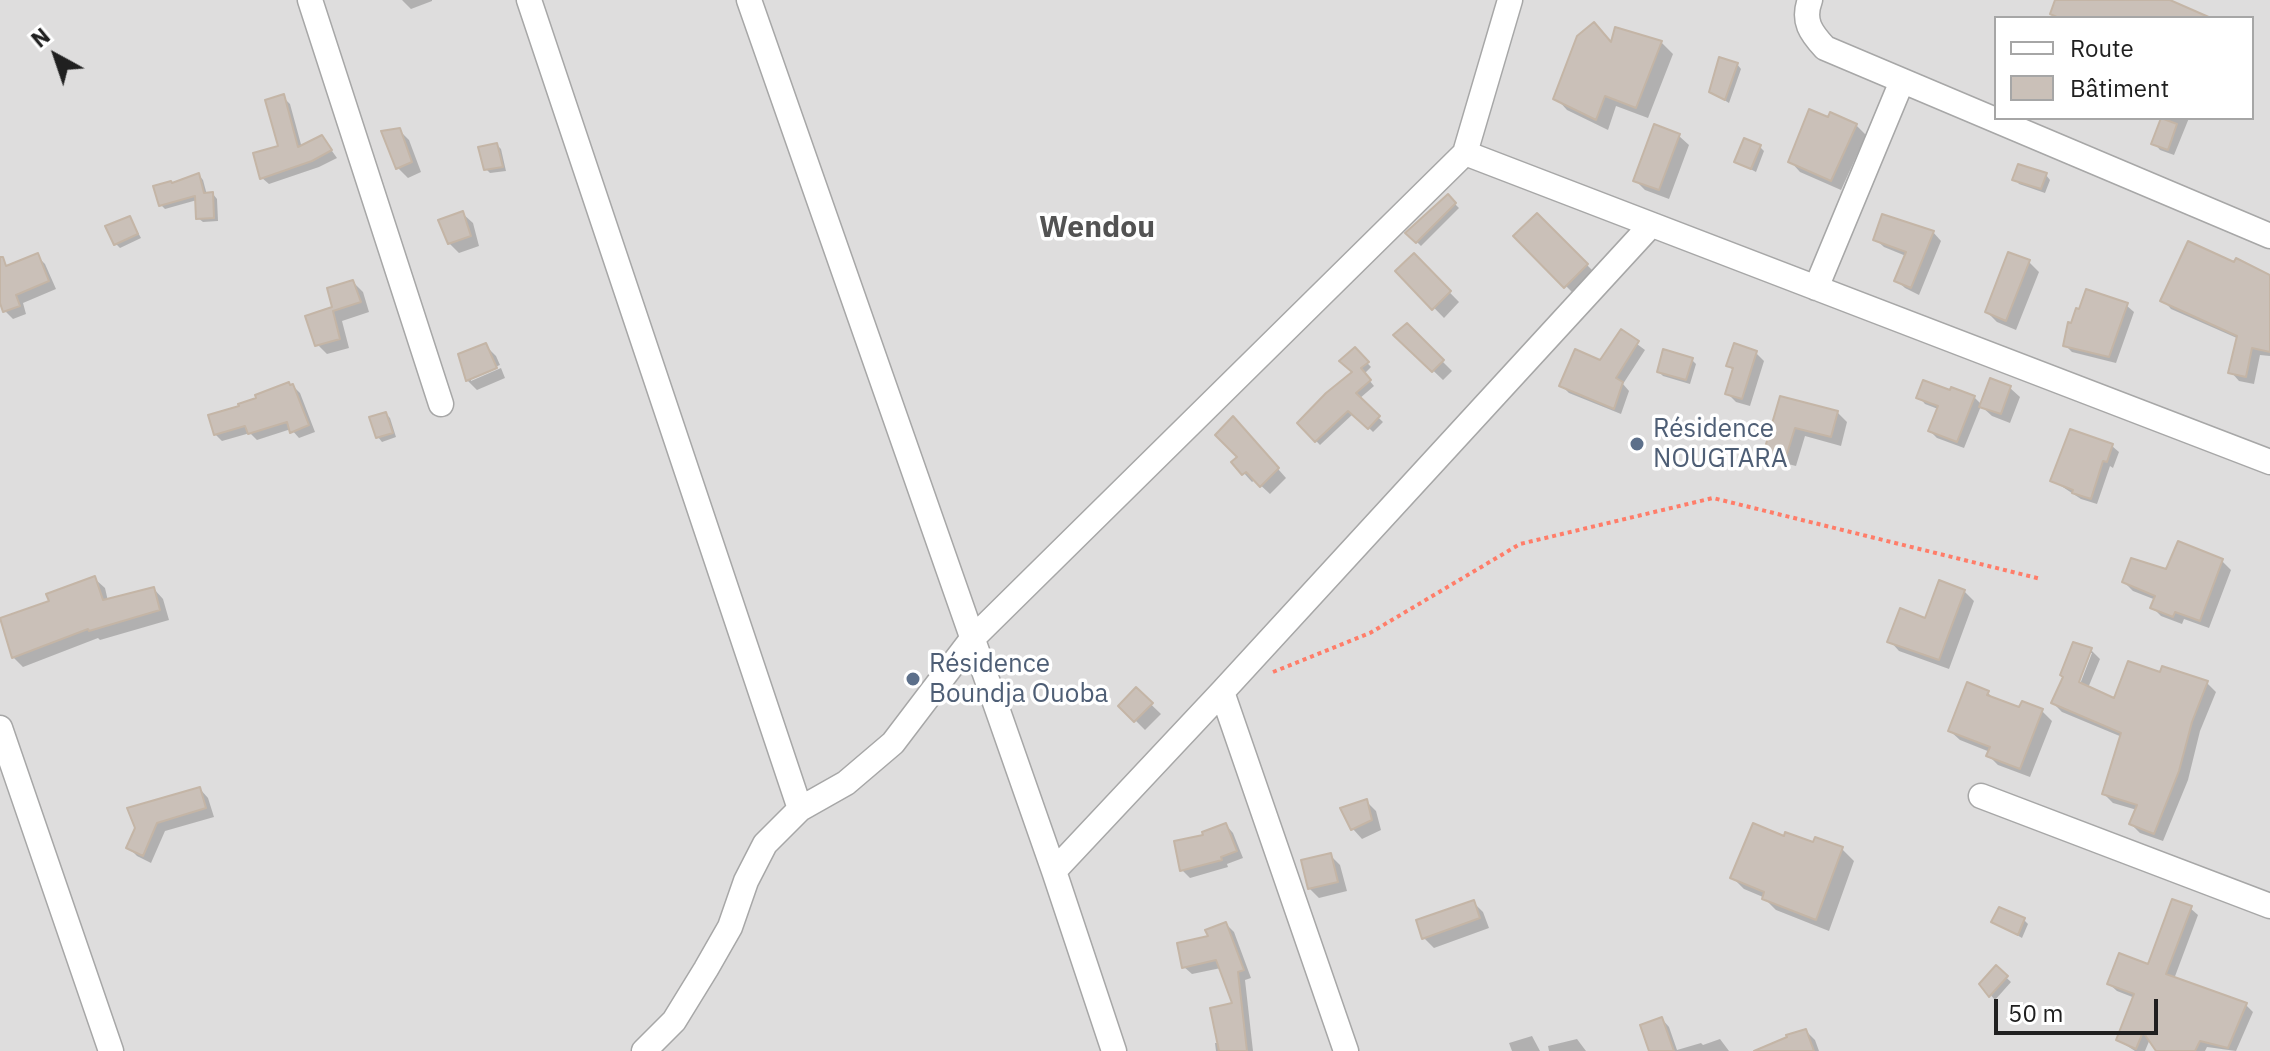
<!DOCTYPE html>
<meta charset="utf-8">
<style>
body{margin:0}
#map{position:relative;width:2270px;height:1051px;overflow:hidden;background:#f1eee6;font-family:"IBM Plex Sans",sans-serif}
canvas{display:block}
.legend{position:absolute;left:1994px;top:16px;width:260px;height:104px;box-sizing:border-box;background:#fff;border:2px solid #a6a6a6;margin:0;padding:10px 14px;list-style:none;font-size:24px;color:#202020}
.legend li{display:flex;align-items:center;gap:16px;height:40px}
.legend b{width:40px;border:2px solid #a6a6a6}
.north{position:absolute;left:16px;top:16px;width:80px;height:80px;-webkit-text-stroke:6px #fff;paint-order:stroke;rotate:320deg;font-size:22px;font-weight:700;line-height:32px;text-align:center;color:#202020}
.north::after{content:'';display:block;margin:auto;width:28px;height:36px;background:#202020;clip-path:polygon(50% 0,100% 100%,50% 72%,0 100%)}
.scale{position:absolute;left:1994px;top:999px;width:164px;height:36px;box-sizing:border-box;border:4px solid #202020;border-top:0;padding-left:10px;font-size:24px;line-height:28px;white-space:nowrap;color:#202020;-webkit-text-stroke:6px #fff;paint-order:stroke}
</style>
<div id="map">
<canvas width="2270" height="1051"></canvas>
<ul class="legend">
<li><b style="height:10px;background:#fff"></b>Route</li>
<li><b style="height:22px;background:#cac0b8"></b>Bâtiment</li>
</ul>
<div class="north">N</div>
<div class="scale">50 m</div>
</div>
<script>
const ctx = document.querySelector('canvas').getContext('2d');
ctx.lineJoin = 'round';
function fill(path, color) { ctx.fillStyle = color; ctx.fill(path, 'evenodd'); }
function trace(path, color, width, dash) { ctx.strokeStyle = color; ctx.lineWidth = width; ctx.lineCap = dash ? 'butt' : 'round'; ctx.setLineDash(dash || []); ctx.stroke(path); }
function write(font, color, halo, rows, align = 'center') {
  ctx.font = font + ' "IBM Plex Sans",sans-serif'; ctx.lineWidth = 7; ctx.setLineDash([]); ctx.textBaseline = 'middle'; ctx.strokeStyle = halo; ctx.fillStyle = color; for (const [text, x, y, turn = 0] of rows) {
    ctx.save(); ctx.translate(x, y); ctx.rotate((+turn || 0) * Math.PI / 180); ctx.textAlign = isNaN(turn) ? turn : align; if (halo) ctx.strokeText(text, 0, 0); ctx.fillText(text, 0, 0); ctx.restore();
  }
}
const residential = new Path2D(`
 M 0,0 L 2270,0 L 2270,1051 L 0,1051 ZM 1996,18 L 2252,18 L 2252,118 L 1996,118 Z`);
const shadow = new Path2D(`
 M 402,0 L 432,0 L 432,1 L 411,9 Z
 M 1661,42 L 1673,54 L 1648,118 L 1616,106 L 1608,130 L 1567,110 L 1556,98 L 1612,44 Z
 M 1737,64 L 1741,69 L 1729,103 L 1711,92 Z
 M 283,97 L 290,104 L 302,148 L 322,137 L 337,158 L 319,167 L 269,184 L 262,178 L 280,147 Z
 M 2163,118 L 2189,118 L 2174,155 L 2160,150 L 2154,143 Z
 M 1856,125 L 1866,135 L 1841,190 L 1800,172 L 1791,162 Z
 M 399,130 L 409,140 L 421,172 L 408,178 L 398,168 Z
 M 1679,136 L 1689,145 L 1669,199 L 1645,190 L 1635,180 Z
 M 497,145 L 501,149 L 506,171 L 490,173 L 486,169 Z
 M 1760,147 L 1764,151 L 1756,172 L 1737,162 Z
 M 199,175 L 203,180 L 207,195 L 213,194 L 217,199 L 218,221 L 203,222 L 198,218 L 197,200 L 165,209 L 161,205 L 172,185 Z
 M 2046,175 L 2050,180 L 2045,193 L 2019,184 L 2015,179 Z
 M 1448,197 L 1459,208 L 1421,246 L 1408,233 Z
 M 463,214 L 473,223 L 479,246 L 459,253 L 449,243 Z
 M 1537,215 L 1602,280 L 1581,301 L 1516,236 Z
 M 130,218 L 141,238 L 120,248 L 116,244 Z
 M 1933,232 L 1941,241 L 1919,295 L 1905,288 L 1896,280 L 1906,256 L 1884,247 L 1875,239 Z
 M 37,256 L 45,264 L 56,289 L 23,303 L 26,314 L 13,319 L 5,311 L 0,296 L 0,268 L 7,268 Z
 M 1414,256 L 1459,302 L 1444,318 L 1398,271 Z
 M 2029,262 L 2039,272 L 2016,330 L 1997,322 L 1987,312 Z
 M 2270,280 L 2270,356 L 2260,355 L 2254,384 L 2239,381 L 2231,372 L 2239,339 L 2171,309 L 2163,300 Z
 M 353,282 L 363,292 L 369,312 L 342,321 L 349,348 L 327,354 L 317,344 L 334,308 Z
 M 2126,305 L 2134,312 L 2116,363 L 2072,352 L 2065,345 L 2081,312 Z
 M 1407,326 L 1452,371 L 1443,380 L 1396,335 Z
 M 1621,332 L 1645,350 L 1623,384 L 1629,391 L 1621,414 L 1569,393 L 1562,386 L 1601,362 Z
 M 486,346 L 496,356 L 500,365 L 471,377 L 471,381 L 501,368 L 505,378 L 477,390 L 467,380 Z
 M 1355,350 L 1371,367 L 1364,374 L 1374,386 L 1359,399 L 1383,422 L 1373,432 L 1354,413 L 1320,445 L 1299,423 L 1355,372 Z
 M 1756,353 L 1764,361 L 1750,406 L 1736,402 L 1728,394 L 1734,371 L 1728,365 Z
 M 1692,360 L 1696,364 L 1690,384 L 1663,376 L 1659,372 Z
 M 293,386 L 300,393 L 315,432 L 299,438 L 291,429 L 257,440 L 250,433 L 222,441 L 215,434 L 242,408 Z
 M 2010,388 L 2020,397 L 2010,423 L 1992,416 L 1981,406 L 1964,448 L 1937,438 L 1930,431 L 1938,409 L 1925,404 L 1919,397 L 1951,393 L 1974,397 L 1982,405 Z
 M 1781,399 L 1837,412 L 1847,422 L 1841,446 L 1805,436 L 1796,466 L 1776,461 L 1766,451 Z
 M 386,414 L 390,418 L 396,437 L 382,442 L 378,437 Z
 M 1242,428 L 1286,478 L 1270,494 L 1255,480 L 1252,482 L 1234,462 L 1240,457 Z
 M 2112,446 L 2119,452 L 2113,468 L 2110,466 L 2097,504 L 2081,499 L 2052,480 Z
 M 2222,561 L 2231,570 L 2209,628 L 2184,619 L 2182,624 L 2161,616 L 2153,608 L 2156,600 L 2133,591 L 2124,582 Z
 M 95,579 L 105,588 L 108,601 L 154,589 L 163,599 L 169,620 L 100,640 L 98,638 L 23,667 L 13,657 L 0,620 L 51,602 Z
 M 1964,591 L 1974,601 L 1949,669 L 1899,651 L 1890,641 L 1927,620 Z
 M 2074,645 L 2091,650 L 2100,659 L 2088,688 L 2115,701 L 2129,663 L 2162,675 L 2164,669 L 2207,683 L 2216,692 L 2200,731 L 2188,780 L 2163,841 L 2140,833 L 2131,824 L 2137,810 L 2113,803 L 2104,794 L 2122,737 L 2062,712 L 2053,703 L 2065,678 L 2062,675 ZM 2088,653 L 2092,653 L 2077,692 L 2073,690 Z
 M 1136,690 L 1161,714 L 1145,730 L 1121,706 Z
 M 1988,693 L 1996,701 L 2021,710 L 2042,711 L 2052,721 L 2030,777 L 1998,765 L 1988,755 L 1990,752 L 1960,740 L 1950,731 Z
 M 200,789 L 208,798 L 214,817 L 165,831 L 151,863 L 137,856 L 129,848 L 137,828 Z
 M 1366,801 L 1376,811 L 1381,830 L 1362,839 L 1353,829 L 1343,809 Z
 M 1226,825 L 1233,833 L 1243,858 L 1227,864 L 1228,867 L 1190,878 L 1182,870 L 1206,837 Z
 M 1785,838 L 1842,849 L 1854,861 L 1829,931 L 1776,910 L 1763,897 L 1744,889 L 1732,877 Z
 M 1330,855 L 1340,865 L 1347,891 L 1319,898 L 1309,888 Z
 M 1473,902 L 1483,912 L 1489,928 L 1434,948 L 1424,938 Z
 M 2190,908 L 2198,915 L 2174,979 L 2246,1005 L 2253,1012 L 2236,1051 L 2207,1047 L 2205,1051 L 2158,1051 L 2150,1039 L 2145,1051 L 2135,1051 L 2118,1040 L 2135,998 L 2117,991 L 2109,984 L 2149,966 Z
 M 2024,920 L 2028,924 L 2022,938 L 1994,922 Z
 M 1226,924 L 1234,932 L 1251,978 L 1245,980 L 1253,1051 L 1216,1051 L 1215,1043 L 1220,1043 L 1235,1004 L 1221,968 L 1192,974 L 1184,967 L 1210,937 Z
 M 1996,968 L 2011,982 L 1995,1000 L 1981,984 Z
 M 1662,1019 L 1669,1027 L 1677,1050 L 1701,1043 L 1703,1045 L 1720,1039 L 1729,1051 L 1651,1051 Z
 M 1806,1031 L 1815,1040 L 1819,1051 L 1784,1051 Z
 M 1532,1036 L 1540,1051 L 1512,1051 L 1509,1043 Z
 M 1577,1039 L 1586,1051 L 1549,1051 L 1548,1046 Z`);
const building = new Path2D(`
 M 2055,0 L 2170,0 L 2211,18 L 2059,18 L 2050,14 Z
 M 1594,22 L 1611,42 L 1615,27 L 1662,41 L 1636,108 L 1605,96 L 1596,120 L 1553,99 L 1577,36 Z
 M 1719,57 L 1738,63 L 1725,100 L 1709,92 Z
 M 284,94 L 298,147 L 322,135 L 332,150 L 312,161 L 260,179 L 253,153 L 278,146 L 265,100 Z
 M 1809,109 L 1828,117 L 1830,112 L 1857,124 L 1831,181 L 1788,162 Z
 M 2161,118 L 2177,124 L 2168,150 L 2151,144 Z
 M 1654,124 L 1680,134 L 1659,190 L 1633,181 Z
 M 400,128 L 412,162 L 396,169 L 381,131 Z
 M 1744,138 L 1761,145 L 1751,169 L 1734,162 Z
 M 497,143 L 503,167 L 484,170 L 478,147 Z
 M 2018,164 L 2047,173 L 2041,189 L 2012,180 Z
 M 199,173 L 204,193 L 213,192 L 214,218 L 196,219 L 195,196 L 159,206 L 153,186 L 171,181 L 172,183 Z
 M 1448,194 L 1456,203 L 1416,243 L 1405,233 Z
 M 463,211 L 471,236 L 448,244 L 438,220 Z
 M 1537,213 L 1588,264 L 1564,288 L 1513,236 Z
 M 1882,214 L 1934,231 L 1911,288 L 1894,281 L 1906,252 L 1873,240 Z
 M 130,216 L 138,234 L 114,245 L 105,226 Z
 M 2188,241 L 2234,262 L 2236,258 L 2270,275 L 2270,352 L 2252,348 L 2246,377 L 2228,373 L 2237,336 L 2160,301 Z
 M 2008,252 L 2030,260 L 2006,321 L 1985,312 Z
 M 38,253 L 49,281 L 16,295 L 20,306 L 3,312 L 0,303 L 0,257 L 3,257 L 6,266 Z
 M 1414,253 L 1451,291 L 1432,310 L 1395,271 Z
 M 353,280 L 361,302 L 333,311 L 340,339 L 315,346 L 305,316 L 332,307 L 327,288 Z
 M 2086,289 L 2128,303 L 2109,357 L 2063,346 L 2068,322 L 2071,323 L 2076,308 L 2079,309 Z
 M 1407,323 L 1444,360 L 1432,372 L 1393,335 Z
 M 1621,329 L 1639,341 L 1616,378 L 1623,382 L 1614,409 L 1559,386 L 1575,349 L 1600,360 Z
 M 486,343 L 497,368 L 466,381 L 458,354 Z
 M 1734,343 L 1757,351 L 1742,399 L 1725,394 L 1733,368 L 1726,366 Z
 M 1355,347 L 1369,362 L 1361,368 L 1371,380 L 1356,393 L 1380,416 L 1368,429 L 1348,411 L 1315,442 L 1297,423 L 1326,393 L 1352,372 L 1339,361 Z
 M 1663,349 L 1693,358 L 1686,380 L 1657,372 Z
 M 1990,378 L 2011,386 L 2001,414 L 1979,407 Z
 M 1923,380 L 1950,390 L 1951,387 L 1975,396 L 1957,442 L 1928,431 L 1938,406 L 1916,398 Z
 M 289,382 L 290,385 L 293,384 L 309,425 L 290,433 L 287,422 L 248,434 L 245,426 L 214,435 L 208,415 L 239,406 L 238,404 L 256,398 L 255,395 Z
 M 1780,396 L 1838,411 L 1831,437 L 1795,428 L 1786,457 L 1764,451 Z
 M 386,412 L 393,433 L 376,438 L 369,417 Z
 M 1233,416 L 1279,468 L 1260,487 L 1246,472 L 1242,475 L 1231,462 L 1237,457 L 1215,435 Z
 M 2070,429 L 2113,444 L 2107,462 L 2103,461 L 2091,499 L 2072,493 L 2073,490 L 2050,481 Z
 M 2178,541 L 2223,559 L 2200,621 L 2175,612 L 2173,617 L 2150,608 L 2155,596 L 2122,582 L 2131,558 L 2166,569 Z
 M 95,576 L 103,600 L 154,587 L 160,610 L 89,631 L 88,629 L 12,658 L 0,618 L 49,601 L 46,594 Z
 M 1939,580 L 1965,590 L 1939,660 L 1887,642 L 1900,608 L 1925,618 Z
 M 2073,642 L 2092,648 L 2079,682 L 2114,698 L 2128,661 L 2160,672 L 2162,666 L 2208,681 L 2192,722 L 2179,771 L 2154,834 L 2129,824 L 2137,805 L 2102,794 L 2121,733 L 2051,703 L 2063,677 L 2060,675 Z
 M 1967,682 L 1989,691 L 1987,695 L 2019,707 L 2022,701 L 2043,709 L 2020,769 L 1986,756 L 1990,747 L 1948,731 Z
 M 1136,687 L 1153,703 L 1134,722 L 1118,706 Z
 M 200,787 L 206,808 L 157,823 L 143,856 L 126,848 L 135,828 L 127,808 Z
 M 1367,799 L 1372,820 L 1351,830 L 1340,808 Z
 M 1226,823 L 1237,851 L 1221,857 L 1222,860 L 1180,871 L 1174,841 L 1203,835 L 1202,832 Z
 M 1753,823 L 1784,836 L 1785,832 L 1813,842 L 1815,837 L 1843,847 L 1816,920 L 1762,899 L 1764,892 L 1730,878 Z
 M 1331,853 L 1338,882 L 1308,889 L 1301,860 Z
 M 2172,899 L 2192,906 L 2166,974 L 2247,1003 L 2228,1048 L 2200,1041 L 2195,1051 L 2156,1051 L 2143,1032 L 2136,1049 L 2116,1040 L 2134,994 L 2107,984 L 2119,953 L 2148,964 Z
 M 1474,900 L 1480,918 L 1422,939 L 1416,920 Z
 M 1999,907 L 2025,918 L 2018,935 L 1991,922 Z
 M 1226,922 L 1244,970 L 1238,972 L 1247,1051 L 1219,1051 L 1210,1008 L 1232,1003 L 1216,960 L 1182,968 L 1177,943 L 1208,936 L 1205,930 Z
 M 1996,965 L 2008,976 L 1989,997 L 1979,984 Z
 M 1662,1017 L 1674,1051 L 1649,1051 L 1640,1025 Z
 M 1806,1029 L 1814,1051 L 1754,1051 L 1787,1037 L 1786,1035 Z`);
const path = new Path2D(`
 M 1273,672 L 1370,633 L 1520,544 L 1713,498 L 2041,579`);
const street = new Path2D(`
 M 310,0 L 441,404
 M 529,0 L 800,809
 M 749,0 L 1054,871 L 1114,1051
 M 1810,0 C 1802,21 1811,33 1825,48 L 2270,236
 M 1465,153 L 2270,462
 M 1816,288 L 1902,81
 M 1222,692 L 1346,1051
 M 0,728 L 111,1051
 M 1981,796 L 2270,906
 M 1054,871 L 1222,692 L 1651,225
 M 644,1051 L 674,1021 L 706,969 L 730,927 L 746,881 L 765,844 L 800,809 L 846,783 L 893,743 L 972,639 L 1465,153 L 1510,0`);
const markers = [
 [1637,444,8,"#5c6f8a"],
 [913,679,8,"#5c6f8a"]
];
const serviceNames = [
 ["Résidence",1653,429],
 ["NOUGTARA",1653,459],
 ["Résidence",929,664],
 ["Boundja Ouoba",929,694]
];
const quarterNames = [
 ["Wendou",1097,228]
];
fill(residential, '#dedddd');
fill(shadow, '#0003');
fill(building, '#cac0b8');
trace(building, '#c4b5a6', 2);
trace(street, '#a7a7a7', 27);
trace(path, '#ff7d69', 4, [4, 4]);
trace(street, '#fff', 24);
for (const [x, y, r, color] of markers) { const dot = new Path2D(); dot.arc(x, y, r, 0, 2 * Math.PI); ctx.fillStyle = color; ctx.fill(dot); trace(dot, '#fff', 3); }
write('26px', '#4e5e75', '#fff', serviceNames, 'left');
write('bold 30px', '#535353', '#fff', quarterNames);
</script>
